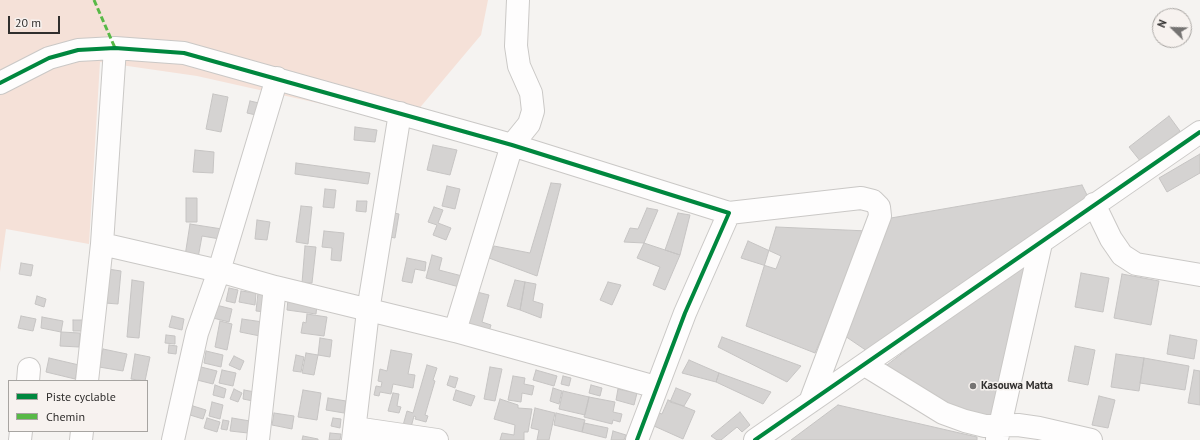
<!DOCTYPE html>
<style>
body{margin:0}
#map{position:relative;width:1200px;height:440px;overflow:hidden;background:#f5f3f1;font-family:"PT Sans",sans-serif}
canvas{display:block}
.legend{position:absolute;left:8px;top:380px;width:140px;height:52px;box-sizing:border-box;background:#f7f2ef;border:1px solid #a7a4a1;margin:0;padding:5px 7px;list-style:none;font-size:12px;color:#302e2d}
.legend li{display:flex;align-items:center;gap:8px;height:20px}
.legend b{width:20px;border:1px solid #a7a4a1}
.north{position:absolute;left:1152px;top:8px;width:40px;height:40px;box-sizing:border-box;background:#f7f2ef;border:1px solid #a7a4a1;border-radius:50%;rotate:293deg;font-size:11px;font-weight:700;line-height:16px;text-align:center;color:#302e2d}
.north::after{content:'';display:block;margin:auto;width:14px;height:18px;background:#757372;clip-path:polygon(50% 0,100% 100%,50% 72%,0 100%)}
.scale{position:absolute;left:8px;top:16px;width:52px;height:18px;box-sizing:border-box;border:2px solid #302e2d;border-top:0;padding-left:5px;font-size:12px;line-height:14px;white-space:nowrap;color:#302e2d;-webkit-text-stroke:3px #f7f2ef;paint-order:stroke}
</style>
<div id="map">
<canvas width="1200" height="440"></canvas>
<ul class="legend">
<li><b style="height:5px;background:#00873e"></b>Piste cyclable</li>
<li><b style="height:5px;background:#58b947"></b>Chemin</li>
</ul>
<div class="north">N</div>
<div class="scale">20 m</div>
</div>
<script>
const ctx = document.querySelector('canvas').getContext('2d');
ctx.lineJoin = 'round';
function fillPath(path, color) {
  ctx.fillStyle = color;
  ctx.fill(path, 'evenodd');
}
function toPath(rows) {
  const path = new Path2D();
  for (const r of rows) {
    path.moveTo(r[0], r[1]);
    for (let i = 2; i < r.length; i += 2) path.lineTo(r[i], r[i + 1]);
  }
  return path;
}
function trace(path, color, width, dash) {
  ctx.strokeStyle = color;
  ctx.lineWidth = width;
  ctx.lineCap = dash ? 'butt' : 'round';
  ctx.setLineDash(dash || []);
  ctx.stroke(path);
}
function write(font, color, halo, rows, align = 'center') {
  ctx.font = font + ' "PT Sans",sans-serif';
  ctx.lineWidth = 3;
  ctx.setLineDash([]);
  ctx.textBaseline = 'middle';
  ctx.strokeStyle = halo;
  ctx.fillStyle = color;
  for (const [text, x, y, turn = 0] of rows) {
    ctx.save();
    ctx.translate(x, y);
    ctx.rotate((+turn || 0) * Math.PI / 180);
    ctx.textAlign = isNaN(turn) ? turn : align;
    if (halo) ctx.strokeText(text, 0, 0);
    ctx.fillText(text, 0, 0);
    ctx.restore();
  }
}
const green = toPath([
 [0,0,488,0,481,35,407,123,197,76,100,62,89,244,6,229,0,272]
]);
const building = toPath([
 [213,94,228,97,221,132,206,129,213,94],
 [250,101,259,103,256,115,247,113,250,101],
 [1169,116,1180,131,1141,162,1129,147,1169,116],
 [355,127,377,130,375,142,354,140,355,127],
 [433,145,457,150,450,175,427,170,433,145],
 [195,150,214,152,213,173,193,172,195,150],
 [1200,154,1200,173,1167,192,1159,178,1200,154],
 [296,163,370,173,368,184,295,174,296,163],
 [551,183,561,184,537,276,489,258,494,246,530,253,551,183],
 [1082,185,1090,201,867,351,845,336,891,218,1082,185],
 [447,186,460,189,455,209,442,206,447,186],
 [325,189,336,190,334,208,323,207,325,189],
 [186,198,197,198,197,222,186,222,186,198],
 [357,201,367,201,366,212,356,211,357,201],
 [301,206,312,207,308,244,296,242,301,206],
 [434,207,443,210,438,223,451,228,446,240,433,235,437,225,428,222,434,207],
 [647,208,658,210,644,243,624,242,630,228,638,229,647,208],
 [389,212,399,214,395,238,385,236,389,212],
 [678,213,690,215,680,255,665,250,678,213],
 [257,220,270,222,267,240,255,239,257,220],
 [190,224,222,229,220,239,202,236,198,258,185,256,190,224],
 [776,227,868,231,815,353,746,326,776,227],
 [324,231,344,233,341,261,331,260,332,248,322,247,324,231],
 [748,241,781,256,776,269,741,258,748,241],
 [644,243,680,255,665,290,653,285,660,267,637,258,644,243],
 [305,246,316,247,312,283,302,283,305,246],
 [1036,250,991,424,959,416,883,368,1036,250],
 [432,255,442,258,439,270,466,277,463,288,426,278,432,255],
 [407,258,426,262,425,271,415,269,412,283,402,281,407,258],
 [21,263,33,265,31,276,19,274,21,263],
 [108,269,121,271,118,304,105,303,108,269],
 [1081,273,1109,278,1103,312,1075,307,1081,273],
 [1122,274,1159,281,1151,325,1114,318,1122,274],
 [132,280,144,282,139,338,127,337,132,280],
 [515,280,525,282,520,310,507,306,515,280],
 [525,282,536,284,533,301,543,304,541,318,520,310,525,282],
 [608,282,621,285,612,305,600,300,608,282],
 [229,288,238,290,235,303,226,301,229,288],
 [241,291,256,293,255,305,239,302,241,291],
 [477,292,489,295,482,322,491,325,488,335,466,331,477,292],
 [258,293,268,295,266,312,256,311,258,293],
 [37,296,46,299,44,307,35,304,37,296],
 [288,299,317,304,316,314,287,310,288,299],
 [216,305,232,309,229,322,213,318,216,305],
 [307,314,327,317,324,336,301,333,303,322,306,323,307,314],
 [21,316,36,319,33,331,18,328,21,316],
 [172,316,184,319,182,330,169,327,172,316],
 [42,317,63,321,61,332,41,328,42,317],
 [242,319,263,322,260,336,240,332,242,319],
 [73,320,84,320,84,331,73,331,73,320],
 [220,321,232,324,227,350,215,347,220,321],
 [61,332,80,333,79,347,60,346,61,332],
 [166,335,175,336,175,344,165,343,166,335],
 [1170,335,1197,340,1194,359,1167,354,1170,335],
 [722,337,801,366,787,382,718,347,722,337],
 [320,338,332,340,330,357,318,355,320,338],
 [169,345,177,346,176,354,168,353,169,345],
 [1075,346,1095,350,1088,385,1068,381,1075,346],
 [103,349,127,354,123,371,99,367,103,349],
 [391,350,412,354,408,374,415,375,413,388,393,384,391,394,380,392,379,396,374,395,376,386,381,387,382,382,378,381,380,369,387,371,391,350],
 [206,351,223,355,221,367,204,363,206,351],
 [306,353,318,355,314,375,302,373,306,353],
 [135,354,150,357,145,381,131,379,135,354],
 [1116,354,1144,358,1139,391,1111,387,1116,354],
 [296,355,304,357,301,372,293,371,296,355],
 [234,356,244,361,240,370,229,365,234,356],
 [49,358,79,365,75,379,46,372,49,358],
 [1144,358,1189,366,1185,390,1140,383,1144,358],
 [689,360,719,373,716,382,682,373,689,360],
 [427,365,437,368,433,380,435,381,425,415,428,416,426,422,415,419,416,417,414,416,410,431,402,429,407,411,413,413,427,365],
 [201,367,217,371,213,384,197,380,201,367],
 [490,367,502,369,495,401,484,399,490,367],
 [222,370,236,373,233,386,219,383,222,370],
 [536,370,557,376,554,386,533,380,536,370],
 [1194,370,1200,371,1200,405,1188,403,1194,370],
 [719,373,771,392,763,404,716,382,719,373],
 [450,376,458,378,455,388,447,385,450,376],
 [513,376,525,378,524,384,534,386,532,395,522,393,521,402,508,400,513,376],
 [563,376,571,378,569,386,561,384,563,376],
 [215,385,226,389,224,398,213,395,215,385],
 [591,385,602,388,600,396,589,393,591,385],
 [553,388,562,391,559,404,550,401,553,388],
 [676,388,691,394,684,406,670,402,676,388],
 [234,389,242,393,238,402,230,399,234,389],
 [618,389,637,393,634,405,616,400,618,389],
 [244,390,255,392,253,401,243,399,244,390],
 [303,390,321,393,317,420,298,417,303,390],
 [456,390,475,396,471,406,453,400,456,390],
 [563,391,589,397,585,415,559,409,563,391],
 [393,393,399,394,397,406,401,407,399,413,388,411,393,393],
 [1099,396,1115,400,1108,428,1092,425,1099,396],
 [589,397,615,402,613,412,622,414,620,422,613,420,612,424,584,417,589,397],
 [328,398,346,401,344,413,326,410,328,398],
 [500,399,518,405,518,408,532,409,528,432,524,432,524,440,500,440,502,433,514,435,515,425,494,419,500,399],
 [668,400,695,411,683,439,654,426,659,413,662,414,668,400],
 [212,402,223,405,220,419,209,416,212,402],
 [838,405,977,437,977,440,791,440,838,405],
 [193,406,206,410,203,419,190,415,193,406],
 [535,408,555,413,549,440,537,440,539,430,531,428,535,408],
 [740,412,750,425,742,432,737,427,721,440,717,440,711,436,740,412],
 [274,413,294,416,292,429,272,425,274,413],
 [556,413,585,420,582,432,554,425,556,413],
 [207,418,220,422,217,432,204,428,207,418],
 [232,418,250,421,248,433,230,431,232,418],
 [333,418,341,419,340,428,331,426,333,418],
 [223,420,229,421,227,430,221,429,223,420],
 [584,423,608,428,606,438,582,432,584,423],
 [613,431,626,435,624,440,611,440,613,431],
 [330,433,341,434,340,440,329,440,330,433],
 [303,436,318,439,318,440,302,440,303,436]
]);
const minor = toPath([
 [0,83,49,58,78,50,115,48,184,53,512,145,729,213,685,313,637,440],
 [1094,204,1111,239,1122,255,1136,264,1200,275],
 [729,213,861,198,873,201,879,207,880,216,810,402],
 [102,244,219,271,275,287,258,440],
 [275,287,455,331,656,387],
 [455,331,512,145,529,124,533,111,531,93,519,66,516,46,518,0],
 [865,365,943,413,965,421,985,426,1018,425,1039,428,1091,440],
 [28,381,29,369],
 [87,381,102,244,115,48],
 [355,428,437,440],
 [997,439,1041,243],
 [20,440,21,431],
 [81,440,82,431],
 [173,440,197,333,219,271,277,78],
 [353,440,368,311,400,113],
 [755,440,1200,132]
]);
const quiet = toPath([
 [94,0,115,48]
]);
const cycleway = toPath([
 [0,83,49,58,78,50,115,48,184,53,512,145,729,213,685,313,637,440],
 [755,440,1200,132]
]);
const markers = [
 [973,386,4,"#757372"]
];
const poiNames = [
 ["Kasouwa Matta",981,386]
];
fillPath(green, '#f5e1d8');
fillPath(building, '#d5d3d2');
trace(building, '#c6c4c3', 1);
trace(minor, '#cac8c6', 24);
trace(minor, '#fefdfd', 22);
trace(quiet, '#58b947', 3, [6, 3]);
trace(cycleway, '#00873e', 4);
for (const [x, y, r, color] of markers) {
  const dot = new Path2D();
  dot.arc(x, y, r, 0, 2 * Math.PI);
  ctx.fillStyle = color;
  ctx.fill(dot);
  trace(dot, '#f7f2ef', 1.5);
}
write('bold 11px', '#302e2d', '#f7f2ef', poiNames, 'left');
</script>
